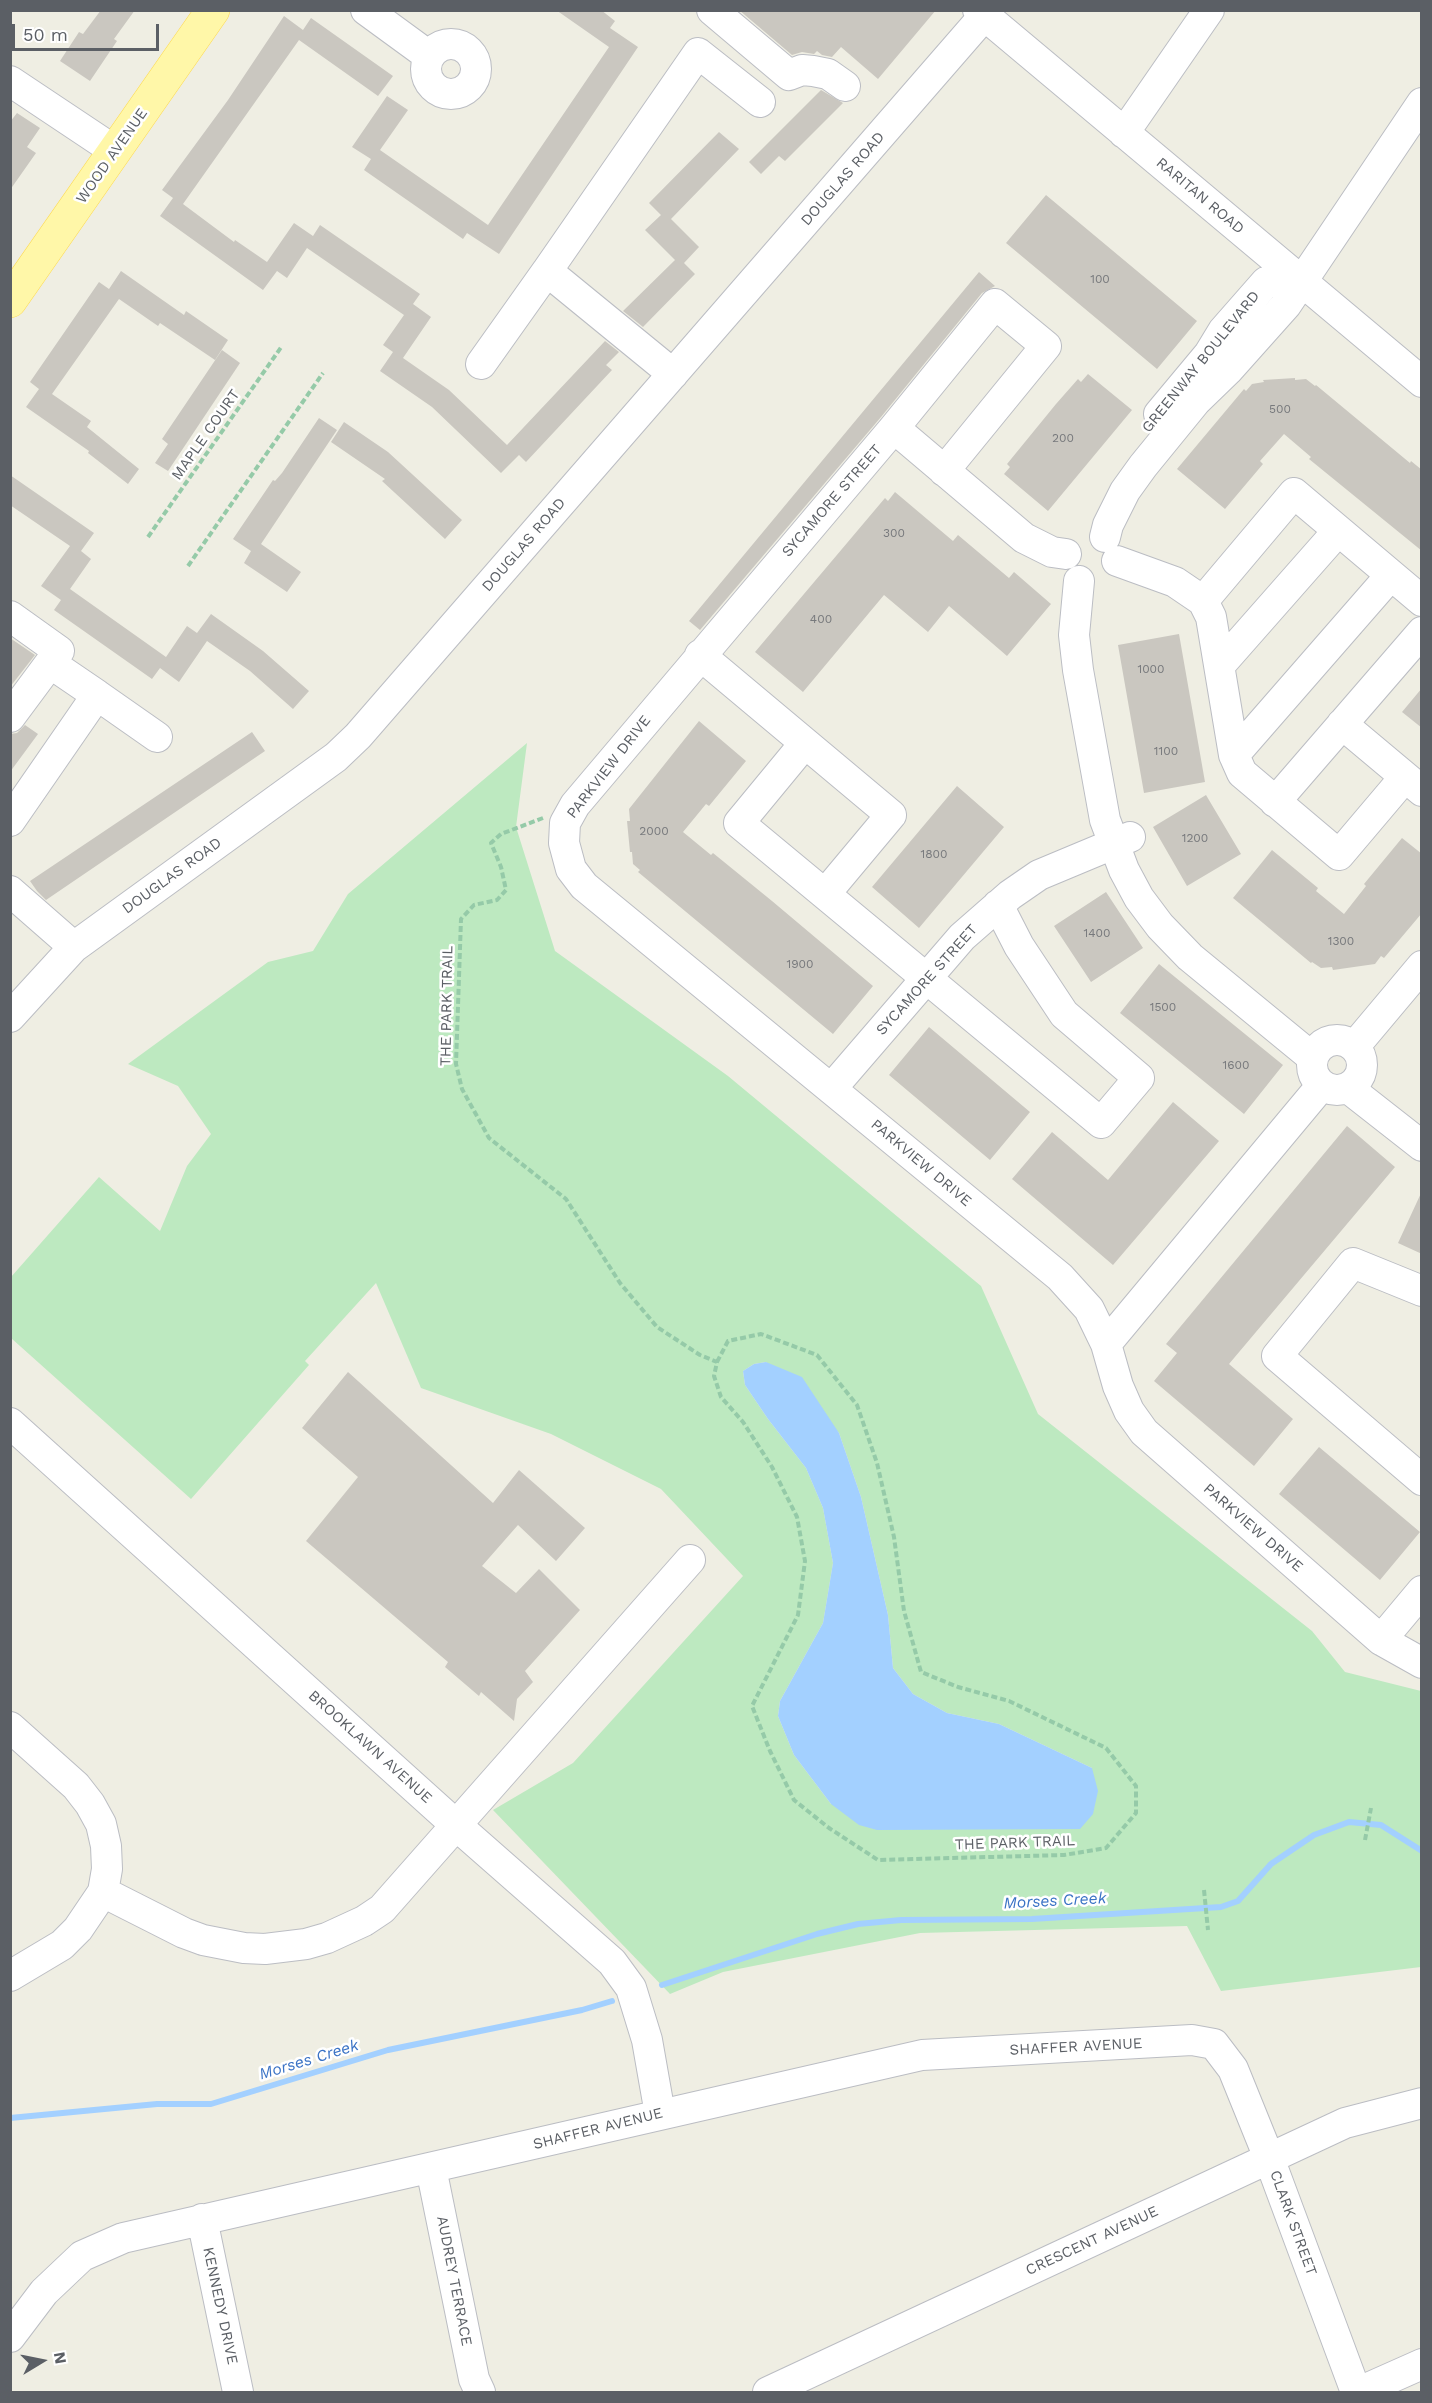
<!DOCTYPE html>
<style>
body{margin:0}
#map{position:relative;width:1432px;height:2403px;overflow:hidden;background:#efeee3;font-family:"Work Sans",sans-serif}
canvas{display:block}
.frame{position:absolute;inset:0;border:12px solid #5b5f65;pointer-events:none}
.north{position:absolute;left:12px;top:2331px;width:60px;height:60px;-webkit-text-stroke:4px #fff;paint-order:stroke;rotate:80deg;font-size:16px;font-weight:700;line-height:24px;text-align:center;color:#5b5f65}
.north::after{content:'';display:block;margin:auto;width:21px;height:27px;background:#5b5f65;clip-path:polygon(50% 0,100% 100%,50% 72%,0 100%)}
.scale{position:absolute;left:12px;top:24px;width:147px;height:27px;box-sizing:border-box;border:3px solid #5b5f65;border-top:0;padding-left:8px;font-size:18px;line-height:21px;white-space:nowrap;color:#5b5f65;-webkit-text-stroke:4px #fff;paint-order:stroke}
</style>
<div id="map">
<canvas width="1432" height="2403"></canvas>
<div class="frame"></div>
<div class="north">N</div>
<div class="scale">50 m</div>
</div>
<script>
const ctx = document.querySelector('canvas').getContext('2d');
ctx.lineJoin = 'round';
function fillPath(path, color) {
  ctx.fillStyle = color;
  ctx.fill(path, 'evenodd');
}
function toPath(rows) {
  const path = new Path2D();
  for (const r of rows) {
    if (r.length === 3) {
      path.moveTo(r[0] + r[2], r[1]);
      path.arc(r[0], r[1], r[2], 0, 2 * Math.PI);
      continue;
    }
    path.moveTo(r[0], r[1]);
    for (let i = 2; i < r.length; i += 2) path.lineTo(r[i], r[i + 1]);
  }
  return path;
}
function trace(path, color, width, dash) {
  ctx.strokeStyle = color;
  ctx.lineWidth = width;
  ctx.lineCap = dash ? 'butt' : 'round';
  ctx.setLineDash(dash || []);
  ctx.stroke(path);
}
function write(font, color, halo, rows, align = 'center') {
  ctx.font = font + ' "Work Sans",sans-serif';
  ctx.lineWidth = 5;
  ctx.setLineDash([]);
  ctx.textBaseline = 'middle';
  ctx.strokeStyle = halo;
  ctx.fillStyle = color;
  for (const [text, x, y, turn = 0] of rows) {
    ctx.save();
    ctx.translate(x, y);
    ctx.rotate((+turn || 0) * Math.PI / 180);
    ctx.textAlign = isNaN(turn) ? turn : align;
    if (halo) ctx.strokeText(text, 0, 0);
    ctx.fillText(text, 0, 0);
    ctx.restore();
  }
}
const green = toPath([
 [527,743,516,827,555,951,728,1076,981,1286,1038,1414,1312,1631,1345,1672,1421,1691,1421,1967,1221,1991,1187,1926,920,1933,723,1972,670,1994,493,1810,573,1763,743,1576,661,1489,551,1434,421,1388,376,1283,305,1361,309,1365,191,1499,11,1338,11,1277,99,1177,160,1231,187,1166,211,1134,178,1086,128,1064,268,962,313,951,348,894],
 [766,1362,839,1433,861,1497,888,1615,893,1668,913,1694,947,1713,999,1724,1092,1768,831,1804,794,1755,778,1716,780,1701,823,1623,833,1563,823,1508,806,1468,768,1419,745,1385,743,1371,754,1364]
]);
const water = toPath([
 [766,1362,802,1377,839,1433,861,1497,888,1615,893,1668,913,1694,947,1713,999,1724,1092,1768,1098,1791,1093,1814,1080,1829,877,1830,859,1825,831,1804,794,1755,778,1716,780,1701,823,1623,833,1563,823,1508,806,1468,768,1419,745,1385,743,1371,754,1364]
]);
const stream = toPath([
 [662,1985,817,1934,858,1924,901,1920,1032,1919,1221,1907,1238,1901,1271,1864,1314,1835,1349,1822,1381,1825,1422,1851],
 [10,2118,157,2104,211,2104,388,2050,582,2010,612,2001]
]);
const building = toPath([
 [101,10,135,10,114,39,117,41,90,81,60,61,79,32,83,34],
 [556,10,601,10,615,21,610,28,638,47,499,254,467,233,463,239,364,170,371,159,352,147,387,96,408,110,380,150,488,225,609,47],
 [739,10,936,10,878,79,841,47,832,57,822,55,817,51,814,54,802,52,792,55],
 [284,16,303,30,311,18,393,76,378,96,299,40,183,204,234,242,235,240,267,262,294,223,313,236,320,225,420,294,413,304,431,317,403,358,449,390,507,445,605,341,619,352,606,365,612,370,526,462,519,455,501,473,432,407,380,371,393,352,383,345,404,315,307,248,287,278,277,271,263,290,160,216,173,198,162,190,228,100],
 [821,90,843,103,785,161,779,156,761,174,749,162],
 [17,113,40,128,27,147,36,153,10,190,10,122],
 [719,132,739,149,671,219,699,247,684,263,695,274,643,327,623,311,675,260,645,230,661,215,649,203],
 [1046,195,1197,321,1157,369,1006,243],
 [121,271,184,315,186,311,228,340,215,360,160,323,158,326,119,299,52,394,91,421,87,427,139,469,128,484,88,453,89,451,26,407,39,389,30,382,99,282,109,289],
 [979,272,995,286,982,293,881,417,700,630,689,621],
 [222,350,240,363,168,471,155,463,168,444,162,439],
 [1088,374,1132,410,1048,511,1004,474,1010,467,1007,464,1056,404,1078,379,1081,382],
 [1295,378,1295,380,1306,379,1315,386,1316,385,1410,463,1411,461,1422,470,1422,551,1309,459,1311,457,1284,434,1260,461,1263,464,1225,509,1177,469,1244,389,1246,391,1252,384,1264,382,1263,380],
 [319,418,337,430,261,544,301,572,287,592,244,563,251,551,233,539,273,480,275,481,282,473],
 [344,422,388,452,462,520,445,539,382,481,385,479,331,442],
 [10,475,94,533,81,551,91,559,70,589,166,657,187,626,197,633,211,614,263,651,309,691,293,709,250,671,207,641,179,682,160,668,152,679,54,610,61,600,41,586,70,546,10,505],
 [895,492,953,541,958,535,1009,578,1014,572,1051,604,1007,656,949,606,928,632,884,595,803,692,755,652,885,498,888,501],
 [1179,634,1205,782,1144,793,1118,645],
 [10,638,35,655,10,687],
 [1422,688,1422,728,1402,712],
 [699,721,746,761,709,806,706,804,683,832,711,855,713,853,772,901,873,986,833,1034,638,872,640,870,633,864,632,852,630,852,627,821,630,821,629,809],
 [25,725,38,734,10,772,10,734,17,733],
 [252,732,265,751,46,900,37,891,30,881],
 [957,786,1004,827,919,928,872,887],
 [1206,795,1241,854,1187,886,1153,827],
 [1402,838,1422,854,1422,913,1384,958,1381,956,1375,964,1333,970,1332,967,1321,968,1312,962,1311,963,1233,898,1272,850,1318,888,1316,891,1344,914,1366,886,1364,884],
 [1106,892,1143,948,1091,982,1054,926],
 [1159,964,1283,1065,1244,1114,1120,1013],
 [929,1027,1030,1112,990,1160,889,1075],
 [1173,1102,1219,1141,1113,1265,1012,1179,1052,1132,1108,1180],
 [1347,1126,1395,1167,1229,1364,1293,1419,1254,1466,1154,1381,1177,1353,1166,1344],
 [1422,1191,1422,1254,1398,1243],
 [348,1372,493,1503,519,1470,585,1528,556,1561,518,1525,482,1566,516,1593,539,1569,580,1610,525,1671,533,1682,517,1699,514,1721,481,1692,479,1696,445,1667,448,1662,306,1541,358,1477,302,1428],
 [1319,1447,1420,1532,1380,1580,1279,1494]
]);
const path = toPath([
 [148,537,282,346],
 [188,566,323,373],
 [543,818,501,834,491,843,501,867,506,890,497,900,474,905,461,919,456,1064,462,1089,489,1138,566,1199,620,1283,657,1327,700,1355,717,1362,714,1376,721,1397,743,1422,772,1467,797,1517,805,1561,798,1615,752,1706,770,1751,794,1800,829,1828,878,1860,1064,1855,1106,1848,1136,1813,1136,1786,1106,1748,1009,1701,958,1687,921,1672,904,1611,894,1537,877,1463,857,1405,817,1355,761,1334,728,1341,717,1362],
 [1365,1840,1371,1808],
 [1204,1890,1208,1930]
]);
const minor = toPath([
 [366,10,429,56],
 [712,10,789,75,802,70,813,71,828,74,845,86],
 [978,10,1422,382],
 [451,69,25],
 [10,81,115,151],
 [1124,133,1209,10],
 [547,271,698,53,760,102],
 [481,364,547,271,673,374],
 [1159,414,1209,354,1223,331,1266,282,1300,281],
 [894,428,1024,538,1052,552,1066,554],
 [944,471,1046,346,995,304,894,428,575,805,565,823,564,843,571,869,584,886,1060,1277,1089,1309,1106,1344,1118,1386,1129,1411,1144,1432,1381,1640,1422,1663],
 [1105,537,1108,525,1125,491,1143,466,1196,401,1228,370,1286,305,1422,103],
 [1117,561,1175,582,1203,601,1211,617,1234,755,1242,773,1339,855,1405,777],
 [1079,581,1074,635,1078,670,1105,820,1124,870,1139,898,1160,926,1190,957,1313,1058],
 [1203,601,1294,493,1422,601],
 [10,616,59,651,10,717],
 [700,655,891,815,825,894],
 [1220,665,1338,531],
 [97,695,157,737],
 [1342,724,1422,791],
 [805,743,739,823,1101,1123,1139,1078,1064,1014,1019,946,998,905],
 [1234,755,1391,575],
 [1275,802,1422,632],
 [10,821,97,695,50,663],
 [10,891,74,947],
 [10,1017,74,947,336,757,358,736,984,16],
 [1337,1065,25],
 [1354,1047,1422,966],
 [1348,1088,1422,1146],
 [831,1089,962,937,1010,895,1039,875,1130,837],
 [1422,1291,1353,1263,1277,1356,1422,1480],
 [1106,1344,1322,1085],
 [10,1423,456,1825,612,1962,631,1988,647,2040,660,2114],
 [1381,1640,1422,1591],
 [10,1727,76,1786,90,1804,101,1824,106,1846,107,1869,103,1892,78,1929,62,1945,10,1976],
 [103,1892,184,1933,203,1940,244,1948,265,1949,306,1944,327,1938,364,1921,382,1909,690,1560],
 [431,2168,474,2379,480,2392],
 [202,2219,238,2392],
 [10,2337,44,2292,82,2256,123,2238,922,2055,1192,2040,1214,2044,1233,2069,1269,2158,1356,2392],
 [768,2392,1345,2123,1422,2103],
 [1359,2392,1422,2364]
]);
const major = toPath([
 [10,301,213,10]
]);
const numberNames = [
 ["100",1100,279],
 ["500",1280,409],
 ["200",1063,438],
 ["300",894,533],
 ["400",821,619],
 ["1000",1151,669],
 ["1100",1166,751],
 ["2000",654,831],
 ["1200",1195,838],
 ["1800",934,854],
 ["1400",1097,933],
 ["1300",1341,941],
 ["1900",800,964],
 ["1500",1163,1007],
 ["1600",1236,1065]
];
const streetNames = [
 ["WOOD AVENUE",112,156,-55],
 ["DOUGLAS ROAD",843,179,-49],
 ["RARITAN ROAD",1200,196,40],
 ["GREENWAY BOULEVARD",1201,362,-51],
 ["MAPLE COURT",206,435,-55],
 ["SYCAMORE STREET",832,501,-49],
 ["DOUGLAS ROAD",524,545,-49],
 ["PARKVIEW DRIVE",609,767,-52],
 ["DOUGLAS ROAD",172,876,-36],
 ["SYCAMORE STREET",927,980,-48],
 ["THE PARK TRAIL",447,1006,-89],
 ["PARKVIEW DRIVE",921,1163,40],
 ["PARKVIEW DRIVE",1253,1528,41],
 ["BROOKLAWN AVENUE",370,1747,42],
 ["THE PARK TRAIL",1015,1843,-2],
 ["SHAFFER AVENUE",1076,2047,-3],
 ["SHAFFER AVENUE",598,2129,-14],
 ["CLARK STREET",1293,2223,70],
 ["CRESCENT AVENUE",1092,2241,-25],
 ["AUDREY TERRACE",454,2281,79],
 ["KENNEDY DRIVE",220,2306,78]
];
const waterNames = [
 ["Morses Creek",1055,1901,-3],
 ["Morses Creek",309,2060,-17]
];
fillPath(green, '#bde9c0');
fillPath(water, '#a3d0ff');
trace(stream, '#a3d0ff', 6);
fillPath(building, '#cac7c0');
trace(minor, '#bbbdc3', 32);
trace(major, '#fed94d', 34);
trace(path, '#95caa8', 4, [6, 3]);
trace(minor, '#fff', 30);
trace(major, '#fff7a8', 33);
write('12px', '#77797c', null, numberNames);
write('15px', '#5b5f65', '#fff', streetNames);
write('italic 16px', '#3972c5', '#fff', waterNames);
</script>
